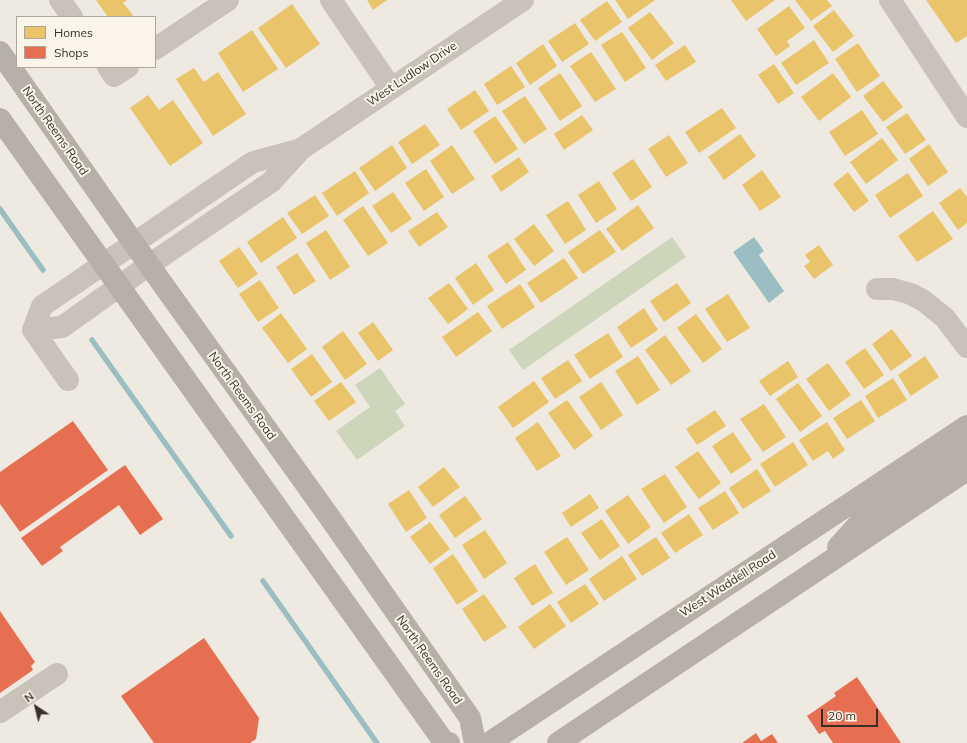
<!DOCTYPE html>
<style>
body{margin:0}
#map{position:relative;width:967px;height:743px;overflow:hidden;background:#eeeae1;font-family:Mulish,sans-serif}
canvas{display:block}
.legend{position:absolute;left:16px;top:16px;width:140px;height:52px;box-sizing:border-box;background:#fbf4e8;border:1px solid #ada59b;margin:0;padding:5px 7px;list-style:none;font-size:12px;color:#392f28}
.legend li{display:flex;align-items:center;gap:8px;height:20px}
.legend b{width:20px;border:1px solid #ada59b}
.north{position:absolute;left:16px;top:687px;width:40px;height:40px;-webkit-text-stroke:3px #fbf4e8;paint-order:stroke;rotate:325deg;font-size:11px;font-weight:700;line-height:16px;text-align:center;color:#392f28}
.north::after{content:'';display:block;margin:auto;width:14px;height:18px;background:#392f28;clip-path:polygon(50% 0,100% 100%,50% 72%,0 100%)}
.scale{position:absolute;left:821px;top:709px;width:57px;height:18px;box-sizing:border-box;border:2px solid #392f28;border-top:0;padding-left:5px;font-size:12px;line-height:14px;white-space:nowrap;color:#392f28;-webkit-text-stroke:3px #fbf4e8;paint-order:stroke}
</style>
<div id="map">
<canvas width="967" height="743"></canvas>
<ul class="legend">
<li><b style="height:11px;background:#e9c46a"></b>Homes</li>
<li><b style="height:11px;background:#e76f51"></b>Shops</li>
</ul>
<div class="north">N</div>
<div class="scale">20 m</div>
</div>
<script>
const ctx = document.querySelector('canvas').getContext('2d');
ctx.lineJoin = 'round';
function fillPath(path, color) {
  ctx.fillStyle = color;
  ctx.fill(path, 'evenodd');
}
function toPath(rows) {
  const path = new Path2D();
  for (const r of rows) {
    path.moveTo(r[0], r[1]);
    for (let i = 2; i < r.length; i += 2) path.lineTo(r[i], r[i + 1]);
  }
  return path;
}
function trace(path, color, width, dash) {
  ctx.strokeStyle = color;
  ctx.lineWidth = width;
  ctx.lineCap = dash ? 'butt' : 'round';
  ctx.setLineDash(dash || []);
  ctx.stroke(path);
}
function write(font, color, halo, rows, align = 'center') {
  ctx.font = font + ' Mulish,sans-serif';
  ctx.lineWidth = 4;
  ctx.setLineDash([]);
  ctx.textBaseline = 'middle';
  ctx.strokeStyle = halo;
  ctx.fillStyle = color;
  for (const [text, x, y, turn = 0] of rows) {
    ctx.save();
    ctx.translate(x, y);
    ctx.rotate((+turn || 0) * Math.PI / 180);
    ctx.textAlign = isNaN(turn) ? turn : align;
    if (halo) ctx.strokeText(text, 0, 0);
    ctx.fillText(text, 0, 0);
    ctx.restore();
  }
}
const green = toPath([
 [672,237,686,257,523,370,509,350],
 [380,368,405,404,395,411,405,426,357,460,336,431,370,407,355,385]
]);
const water = toPath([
 [754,237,764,251,759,255,784,291,769,303,733,252]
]);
const homes = toPath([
 [96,0,127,0,123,3,133,15,130,17,108,17],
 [367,0,387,0,373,10],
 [615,0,655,0,628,19],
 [731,0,775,0,746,21],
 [795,0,827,0,832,6,811,21],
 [926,0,967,0,967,36,956,43],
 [607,1,622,22,595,41,580,20],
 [292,4,320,44,286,68,258,28],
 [789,6,805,28,787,41,790,46,776,56,757,29],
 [834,10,854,36,833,52,813,26],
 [650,12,674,43,652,60,628,28],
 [575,23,589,44,562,62,548,41],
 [252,30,278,69,243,92,218,53],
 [622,32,646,68,625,82,601,45],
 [814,40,829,63,796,85,781,63],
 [858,43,880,76,857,92,835,59],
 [543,44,557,66,530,85,516,63],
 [685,45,696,62,666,81,655,65],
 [591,52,616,89,595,102,570,66],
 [774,64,794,93,778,104,758,75],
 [511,66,525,87,497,105,484,84],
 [194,68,204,82,218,72,246,114,213,136,176,79],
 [560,73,582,106,560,121,538,88],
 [833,73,851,97,819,121,801,97],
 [883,81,903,107,883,122,863,96],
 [475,90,489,111,461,130,447,109],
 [148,95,159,110,173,100,203,143,170,166,130,108],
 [525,96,547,129,524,144,502,111],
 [722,108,736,128,699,153,685,132],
 [862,110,878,134,845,156,829,132],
 [907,113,926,140,905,154,886,127],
 [582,115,593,130,564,150,554,134],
 [495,116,518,149,495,164,473,131],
 [425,124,440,145,412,164,398,142],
 [740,134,756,156,724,180,708,157],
 [669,135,688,163,666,177,648,149],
 [882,138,898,160,866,184,850,162],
 [929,144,948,172,928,186,909,159],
 [392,145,407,168,375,191,359,168],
 [452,145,475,179,452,194,430,161],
 [519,157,529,172,501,192,491,176],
 [633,159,652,187,631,201,612,173],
 [426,169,444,197,424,211,405,183],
 [762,170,781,197,760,211,742,185],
 [355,171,369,193,337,216,322,193],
 [848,172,869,201,854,212,833,184],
 [908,173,923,196,890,218,875,195],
 [599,181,617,209,596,223,578,195],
 [960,188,967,197,967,223,958,230,939,203],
 [393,192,412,219,391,233,372,206],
 [315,195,329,216,302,234,287,213],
 [568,201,586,230,565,244,546,215],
 [638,205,654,228,622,251,606,229],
 [363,206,388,243,368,256,343,220],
 [933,211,953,239,917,262,898,236],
 [437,212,448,227,419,247,408,231],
 [283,217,297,238,261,263,247,242],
 [534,224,554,251,534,266,514,239],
 [326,230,350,267,330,280,306,243],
 [600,230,616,252,583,274,568,252],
 [508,242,526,270,506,284,487,256],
 [819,245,833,265,814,279,804,266,810,262,805,255],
 [239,247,258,274,238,288,219,261],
 [297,253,316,281,294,295,276,267],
 [564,258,578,278,541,303,527,283],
 [476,263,494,290,473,305,455,278],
 [260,280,279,308,258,322,239,294],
 [449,283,468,309,448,324,428,298],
 [677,283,691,303,664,322,650,301],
 [520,284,535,307,502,329,487,306],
 [728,294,750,328,727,342,705,309],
 [644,308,658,330,631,348,617,327],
 [478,312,492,331,456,357,442,337],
 [281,313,307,349,288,363,262,328],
 [696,314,722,349,703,363,677,328],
 [373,322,393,350,378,361,358,333],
 [892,329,912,356,891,371,872,344],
 [343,331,367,364,345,380,322,347],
 [608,333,623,357,590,379,574,355],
 [665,335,691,371,671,385,645,350],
 [865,348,884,375,864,389,845,362],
 [312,354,332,382,311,397,291,369],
 [638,356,660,390,637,405,615,371],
 [925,356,939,377,911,396,898,375],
 [568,360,582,381,555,399,541,378],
 [788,361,798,377,770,396,759,381],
 [828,363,851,395,829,411,806,379],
 [893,378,907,400,878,418,865,396],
 [534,381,549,402,513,428,498,407],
 [341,382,356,402,329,421,314,401],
 [601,382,623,415,601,430,579,397],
 [798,383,822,416,800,432,776,399],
 [567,400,593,436,574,450,548,413],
 [861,400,875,421,847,439,833,418],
 [764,404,786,437,763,452,740,419],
 [715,410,726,426,697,445,686,429],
 [538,422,561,456,537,471,515,438],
 [827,422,845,450,833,459,828,451,813,461,799,440],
 [733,432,752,460,731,474,712,446],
 [793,442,808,465,775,487,760,464],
 [698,451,721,483,699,499,675,467],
 [444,467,460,487,433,507,418,487],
 [757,469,771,491,743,509,729,488],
 [665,474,687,507,664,523,641,489],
 [409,490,427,518,406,532,388,504],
 [725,491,739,513,713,530,698,508],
 [590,494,599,508,571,527,562,513],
 [628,495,651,527,628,544,605,511],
 [465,496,482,519,455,538,439,515],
 [689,514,703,535,675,553,661,533],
 [602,519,620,546,600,560,581,533],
 [430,522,450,549,430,564,410,537],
 [485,530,507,563,484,579,462,545],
 [567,537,589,570,566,585,544,552],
 [656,537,670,558,642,576,628,555],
 [453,554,478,591,457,605,433,568],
 [622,556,637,579,604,601,589,579],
 [535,564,553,593,532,606,514,578],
 [585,584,599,604,571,623,557,602],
 [484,594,507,627,484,642,462,609],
 [550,604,566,626,534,649,518,627]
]);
const shops = toPath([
 [73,421,108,470,20,532,0,504,0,472],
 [125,465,163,519,140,535,119,505,60,547,63,551,42,566,21,538],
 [0,611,35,662,31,666,33,670,0,693],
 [204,638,259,718,256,739,250,743,154,743,121,696],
 [857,677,901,743,833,743,825,731,819,734,807,716,836,696,834,693],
 [756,733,761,741,772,734,778,743,742,743]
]);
const stream = toPath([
 [0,209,43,270],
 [92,340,231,536],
 [263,581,377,743]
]);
const minor = toPath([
 [60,0,72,17],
 [331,0,391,88],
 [890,0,967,117],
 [155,49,228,0],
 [108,67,114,76,128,67],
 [877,289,893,289,911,294,924,301,945,318,967,347],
 [33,330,62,327,149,265,271,182,301,149,523,0],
 [33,330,42,306,253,162,301,149],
 [33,330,68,380],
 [0,712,57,674]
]);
const major = toPath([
 [0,52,149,265,328,515,470,718,475,743],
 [0,119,444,742,449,743],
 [838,547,873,508,967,447],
 [489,743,967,426],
 [558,743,967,470]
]);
const streetNames = [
 ["West Ludlow Drive",412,74,-34],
 ["North Reems Road",55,131,55],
 ["North Reems Road",242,396,54],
 ["West Waddell Road",728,584,-33],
 ["North Reems Road",429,660,55]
];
fillPath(green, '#cdd6ba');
fillPath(water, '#9bbec2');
fillPath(homes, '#e9c46a');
fillPath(shops, '#e76f51');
trace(stream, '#9bbec2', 5.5);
trace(minor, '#c8c2ba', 22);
trace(major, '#b6b0a9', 22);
write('12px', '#392f28', '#fbf4e8', streetNames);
</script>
